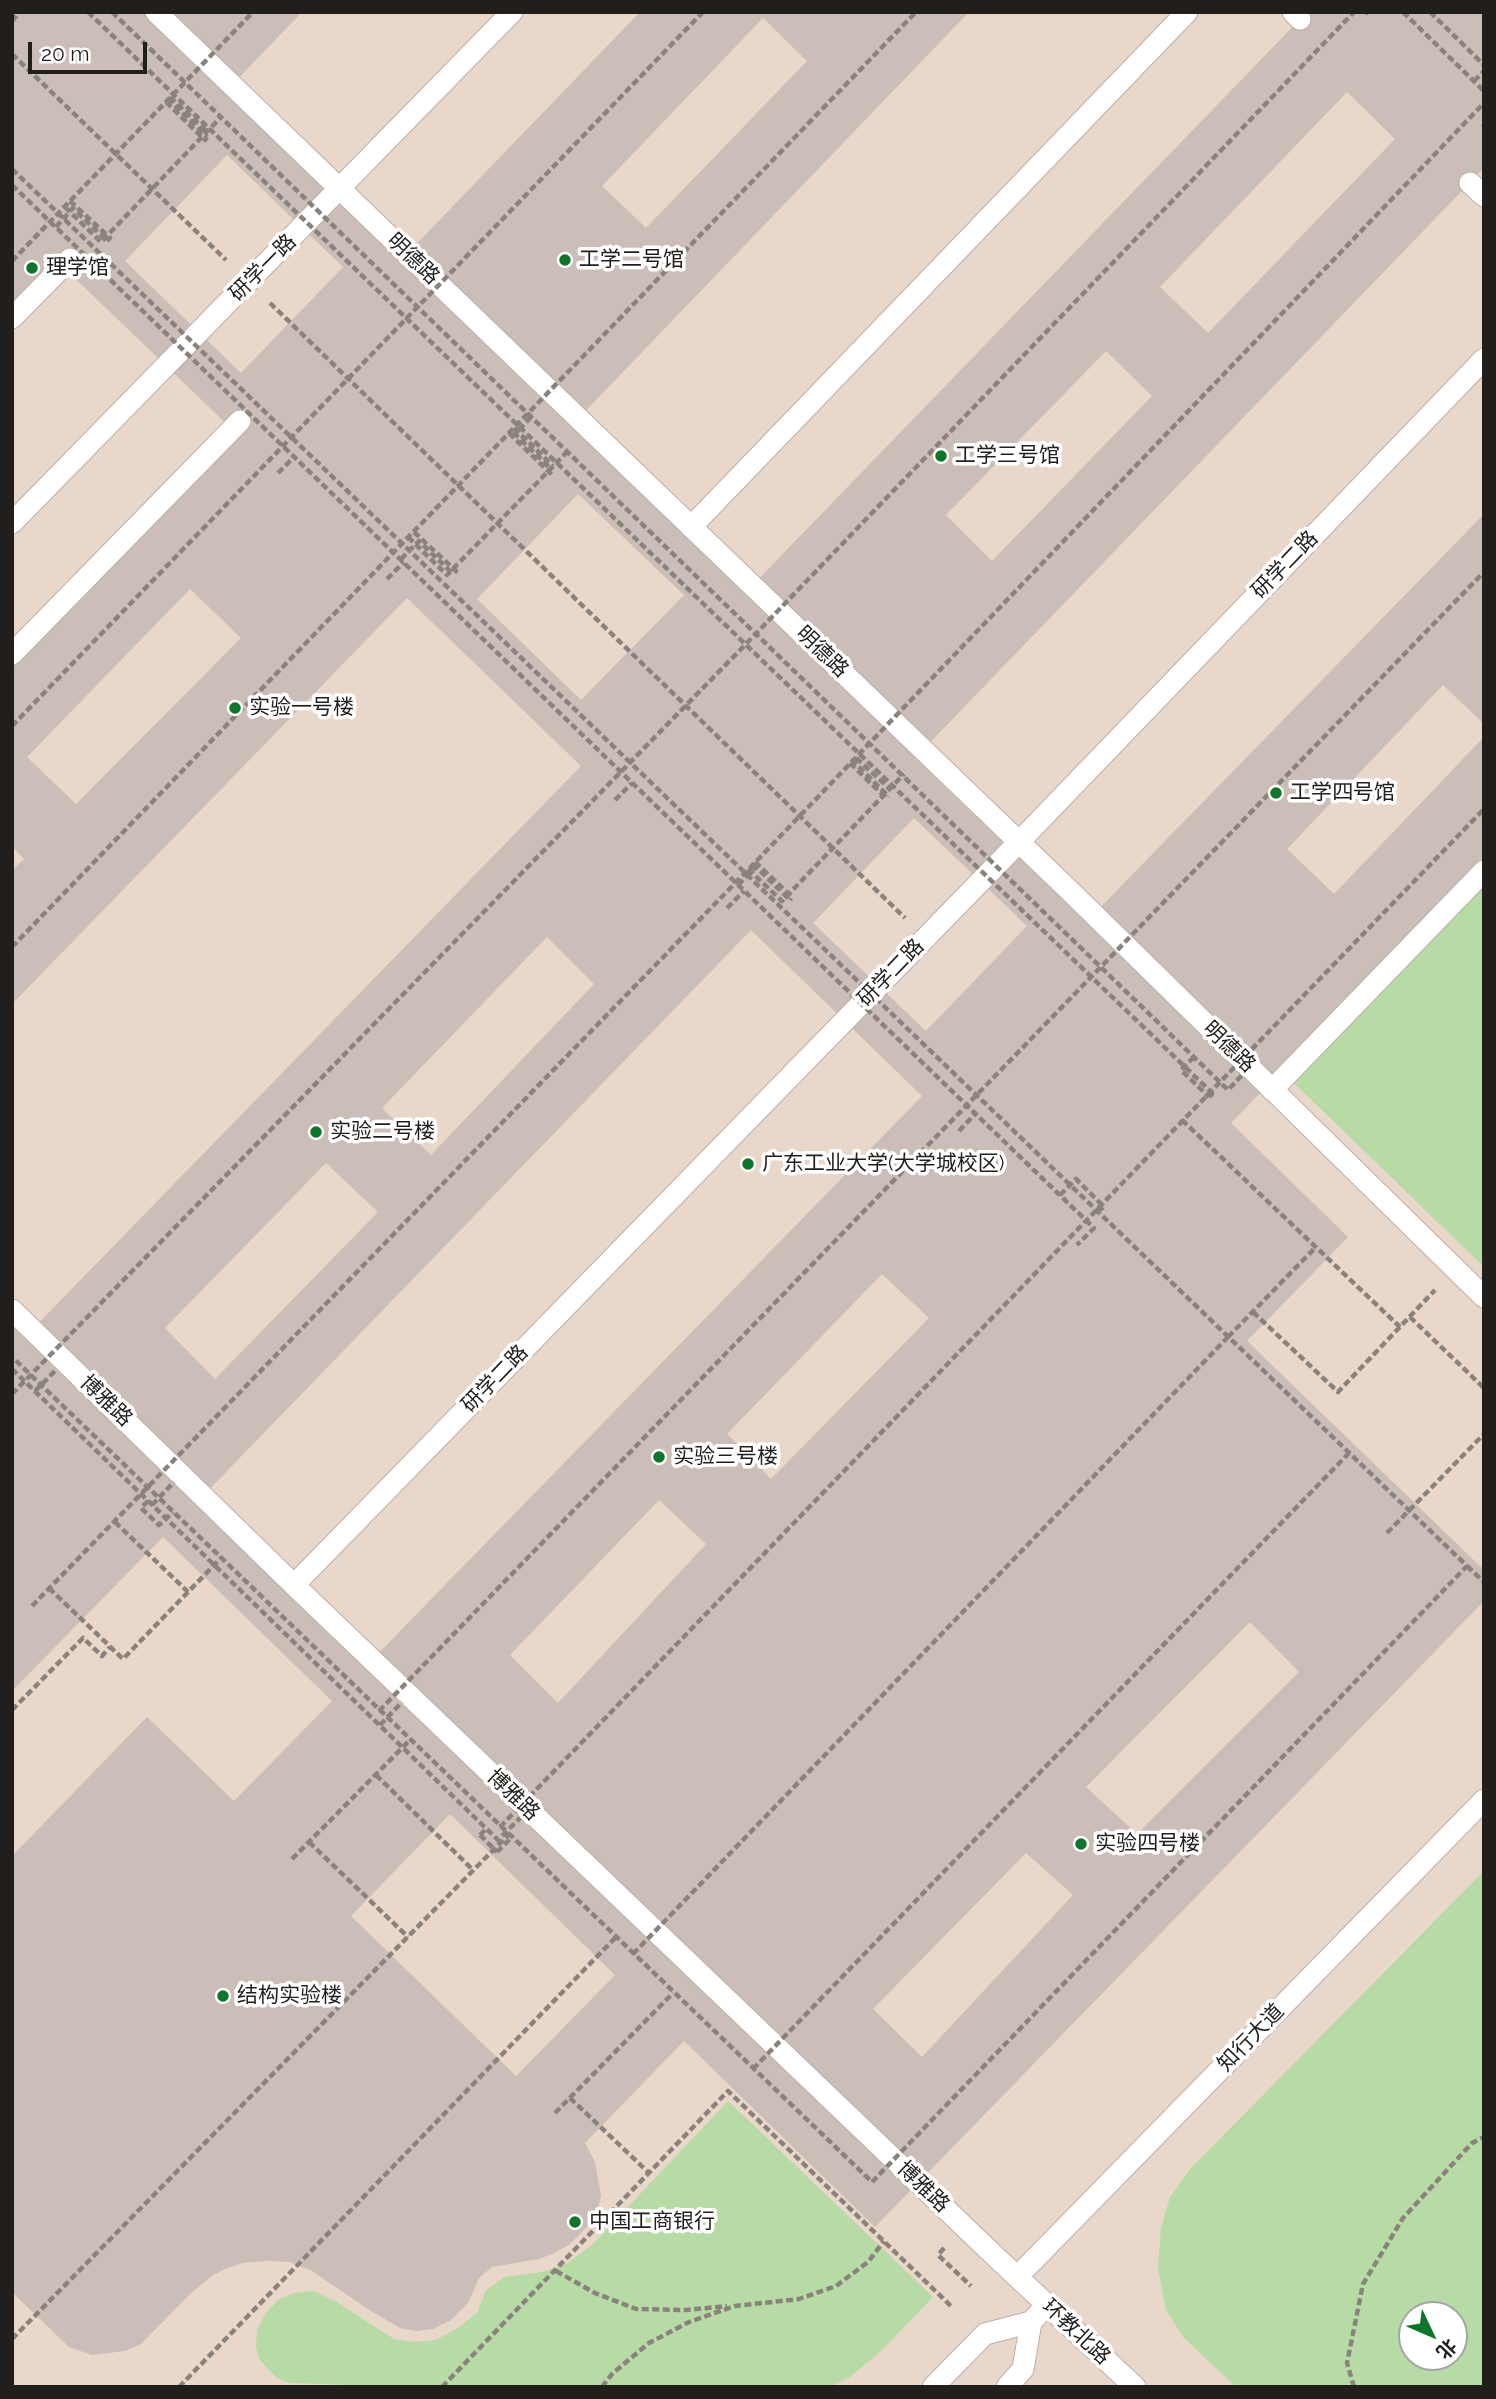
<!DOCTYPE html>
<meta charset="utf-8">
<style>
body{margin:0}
#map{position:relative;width:1496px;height:2399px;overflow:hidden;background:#f1e5dc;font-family:Raleway,"Noto Sans SC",sans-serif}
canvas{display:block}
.frame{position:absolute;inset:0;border:14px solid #221e1b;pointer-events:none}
.north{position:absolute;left:1398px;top:2301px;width:70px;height:70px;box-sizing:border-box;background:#fff;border:2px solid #a7a5a4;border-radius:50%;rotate:134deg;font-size:19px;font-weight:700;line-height:28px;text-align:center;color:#221e1b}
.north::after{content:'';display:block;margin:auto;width:24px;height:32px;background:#0c7629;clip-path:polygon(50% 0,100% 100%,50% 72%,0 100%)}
.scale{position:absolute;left:28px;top:42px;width:119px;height:32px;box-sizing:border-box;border:4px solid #221e1b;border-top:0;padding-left:9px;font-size:21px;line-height:24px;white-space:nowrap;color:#221e1b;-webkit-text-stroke:5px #fff;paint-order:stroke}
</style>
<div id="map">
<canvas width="1496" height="2399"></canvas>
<div class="frame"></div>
<div class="north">北</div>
<div class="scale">20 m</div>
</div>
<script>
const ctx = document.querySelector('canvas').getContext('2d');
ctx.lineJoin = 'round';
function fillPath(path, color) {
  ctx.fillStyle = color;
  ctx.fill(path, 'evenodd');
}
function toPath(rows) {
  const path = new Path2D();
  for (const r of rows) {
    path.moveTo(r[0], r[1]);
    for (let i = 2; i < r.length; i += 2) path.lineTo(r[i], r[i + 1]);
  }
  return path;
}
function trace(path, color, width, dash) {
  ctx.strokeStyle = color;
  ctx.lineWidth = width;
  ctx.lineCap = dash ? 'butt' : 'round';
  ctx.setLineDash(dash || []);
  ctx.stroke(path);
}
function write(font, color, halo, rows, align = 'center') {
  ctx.font = font + ' Raleway,"Noto Sans SC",sans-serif';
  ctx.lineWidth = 7;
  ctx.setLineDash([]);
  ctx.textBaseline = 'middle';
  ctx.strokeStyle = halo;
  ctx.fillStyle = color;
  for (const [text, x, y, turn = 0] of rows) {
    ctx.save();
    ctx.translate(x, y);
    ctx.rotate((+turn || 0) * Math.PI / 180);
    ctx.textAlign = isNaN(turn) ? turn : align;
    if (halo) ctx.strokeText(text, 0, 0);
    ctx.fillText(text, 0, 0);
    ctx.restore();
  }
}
const built = toPath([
 [12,12,1484,12,1484,2387,12,2387],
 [1412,2315,1454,2315,1454,2357,1412,2357]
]);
const green = toPath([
 [1484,880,1484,1267,1290,1079],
 [1484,1871,1484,2387,1236,2387,1183,2337,1166,2310,1158,2268,1161,2228,1170,2197,1190,2169],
 [1412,2315,1454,2315,1454,2357,1412,2357],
 [728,2101,933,2297,879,2353,850,2377,830,2387,410,2387,290,2383,277,2378,259,2359,256,2347,257,2330,266,2313,278,2300,294,2293,313,2291,335,2301,394,2339,414,2342,436,2340,458,2328,477,2313,486,2290,505,2277,542,2272,566,2264,591,2246]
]);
const building = toPath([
 [12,12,302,12,225,92,400,261,640,12,969,12,571,426,745,593,1307,12,1484,12,1484,168,915,758,1086,922,1484,514,1484,724,1443,685,1287,849,1334,894,1484,737,1484,863,1231,1123,1348,1237,1247,1341,1484,1570,1484,1601,875,2227,684,2041,585,2143,595,2162,601,2195,597,2214,586,2228,569,2245,552,2254,539,2259,492,2267,479,2278,468,2303,451,2320,433,2329,416,2331,400,2328,371,2311,312,2271,290,2262,267,2261,243,2263,227,2268,213,2275,190,2294,141,2344,125,2351,92,2355,69,2347,12,2292,12,1856,147,1717,234,1801,332,1701,163,1537,12,1691,12,1326,24,1338,581,766,407,598,12,1004,12,871,24,859,12,846,12,659,235,432,58,262,12,308],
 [763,18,807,61,646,228,602,186],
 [1347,92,1395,139,1208,333,1160,287],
 [227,155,343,267,241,373,125,261],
 [1106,351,1152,396,992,561,946,515],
 [578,494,684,595,581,700,477,599],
 [190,589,241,638,76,804,27,757],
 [914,818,1027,926,926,1031,813,923],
 [751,930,922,1096,365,1667,196,1503],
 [547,937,594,984,431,1155,382,1108],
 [326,1163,378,1212,215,1379,165,1328],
 [882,1274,929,1318,771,1479,727,1434],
 [659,1500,706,1544,558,1703,510,1655],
 [1250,1622,1299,1672,1137,1834,1086,1787],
 [450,1814,615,1975,516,2076,351,1916],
 [1026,1853,1073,1895,922,2057,873,2009]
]);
const path = toPath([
 [1403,12,1484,91],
 [1430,12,1484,65],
 [1365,14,1367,12],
 [12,21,20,12],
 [12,54,226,260],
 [1474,81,1484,71],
 [170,97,207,132],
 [1482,127,1484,126],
 [65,207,101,242,221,117],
 [270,303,905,918],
 [514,428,553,466],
 [278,473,294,457],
 [408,537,447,575,568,451],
 [387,579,404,562],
 [856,758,890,789],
 [615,800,632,783],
 [748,869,782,901,904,774],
 [727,908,744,891],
 [1194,1057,1181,1070,1209,1097],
 [1209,1097,1212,1094,1210,1091],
 [1182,1120,1400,1327],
 [959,1131,976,1113],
 [1060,1195,1076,1179,1104,1207],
 [1098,1206,1101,1209,1104,1207],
 [1253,1312,1338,1392,1435,1290],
 [1410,1317,1484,1388],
 [1228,1337,1316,1247],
 [148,1501,141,1508,159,1525,173,1512],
 [115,1522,188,1592],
 [1387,1533,1484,1434],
 [1467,1566,1484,1582],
 [49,1588,123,1659,222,1557],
 [12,1710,83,1638,102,1656,110,1647],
 [376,1775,473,1870],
 [480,1835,487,1828],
 [309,1842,408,1937],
 [497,1852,511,1838],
 [292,1859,410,1740],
 [570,2098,649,2173],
 [555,2113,673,1993],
 [944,2248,938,2255,971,2286],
 [556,2271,595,2293,636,2309,686,2310,727,2306],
 [12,2339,509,1834],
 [179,2387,616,1937],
 [442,2387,728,2091,952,2307],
 [602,2387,612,2374,649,2343,689,2322,735,2306,799,2299,836,2286,868,2262,884,2241],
 [1354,2387,1347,2363,1363,2284,1403,2218,1472,2143,1484,2137]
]);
const lane = toPath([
 [156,12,1069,890,1484,1297],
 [1293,12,1300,19],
 [1470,183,1484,196],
 [12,318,70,259],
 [12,523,512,12],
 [691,527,1187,12],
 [12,654,240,421],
 [1272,1090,1484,871],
 [12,1310,294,1585,998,2259,1135,2387],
 [294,1585,1019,842,1484,359],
 [1017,2277,1484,1800],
 [933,2387,985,2334,1031,2322,1047,2305],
 [1007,2387,1023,2369,1031,2322]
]);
const pathBridge = toPath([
 [88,12,1210,1091],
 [112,12,1228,1090,1243,1074],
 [173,99,170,101,207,137],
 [166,102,205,140,207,137],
 [12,169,1467,1566,872,2182,12,1357],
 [12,185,1094,1228,1077,1245],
 [70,201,110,238,107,241],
 [56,227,73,208,107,241],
 [12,261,253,12],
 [531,417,515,434,552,470],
 [509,433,550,473,552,470],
 [414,532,456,571,453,574],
 [401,559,419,541,453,574],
 [12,726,703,12],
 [857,760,854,762,888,796],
 [850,763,886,798,888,796],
 [755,862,792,897,790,900],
 [738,885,756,867,790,900],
 [12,947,916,12],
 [12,1369,498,1840,521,1817],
 [35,1391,57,1369],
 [12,1394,745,645,1354,12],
 [152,1505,174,1482],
 [32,1606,745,873,1484,103],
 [379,1711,1484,572],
 [380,1725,402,1702],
 [500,1827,1484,809],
 [480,1835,497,1852],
 [633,1954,1228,1337],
 [753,2069,1349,1453]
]);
const markers = [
 [565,260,7,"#0c7629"],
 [32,268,7,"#0c7629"],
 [941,456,7,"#0c7629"],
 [235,708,7,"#0c7629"],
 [1276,793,7,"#0c7629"],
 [316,1132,7,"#0c7629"],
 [748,1164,7,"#0c7629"],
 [659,1457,7,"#0c7629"],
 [1081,1844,7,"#0c7629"],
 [223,1996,7,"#0c7629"],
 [575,2222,7,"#0c7629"]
];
const streetNames = [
 ["明德路",413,259,44],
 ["研学一路",263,268,-45],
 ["研学二路",1285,565,-46],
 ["明德路",822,652,44],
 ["研学二路",891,973,-46],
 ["明德路",1229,1047,44],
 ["研学二路",495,1379,-46],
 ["博雅路",106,1401,44],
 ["博雅路",513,1795,44],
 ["知行大道",1251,2038,-46],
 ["博雅路",923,2187,44],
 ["环教北路",1076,2332,43]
];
const poiNames = [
 ["工学二号馆",579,260],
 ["理学馆",46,268],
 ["工学三号馆",955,456],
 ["实验一号楼",249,708],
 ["工学四号馆",1290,793],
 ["实验二号楼",330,1132],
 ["广东工业大学(大学城校区)",762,1164],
 ["实验三号楼",673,1457],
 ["实验四号楼",1095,1844],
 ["结构实验楼",237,1996],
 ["中国工商银行",589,2222]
];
fillPath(built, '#e9d7c9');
fillPath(green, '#b6dba5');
fillPath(building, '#cbbdb7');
trace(lane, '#bbb0a8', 23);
trace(path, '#8a827c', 4.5, [7, 3.5]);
trace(lane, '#fff', 21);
trace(pathBridge, '#8a827c', 4.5, [7, 3.5]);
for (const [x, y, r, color] of markers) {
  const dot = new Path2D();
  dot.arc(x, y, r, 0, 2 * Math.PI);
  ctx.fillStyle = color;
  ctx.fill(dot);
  trace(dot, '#fff', 2.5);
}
write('21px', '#221e1b', '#fff', streetNames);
write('21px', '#221e1b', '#fff', poiNames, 'left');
</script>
